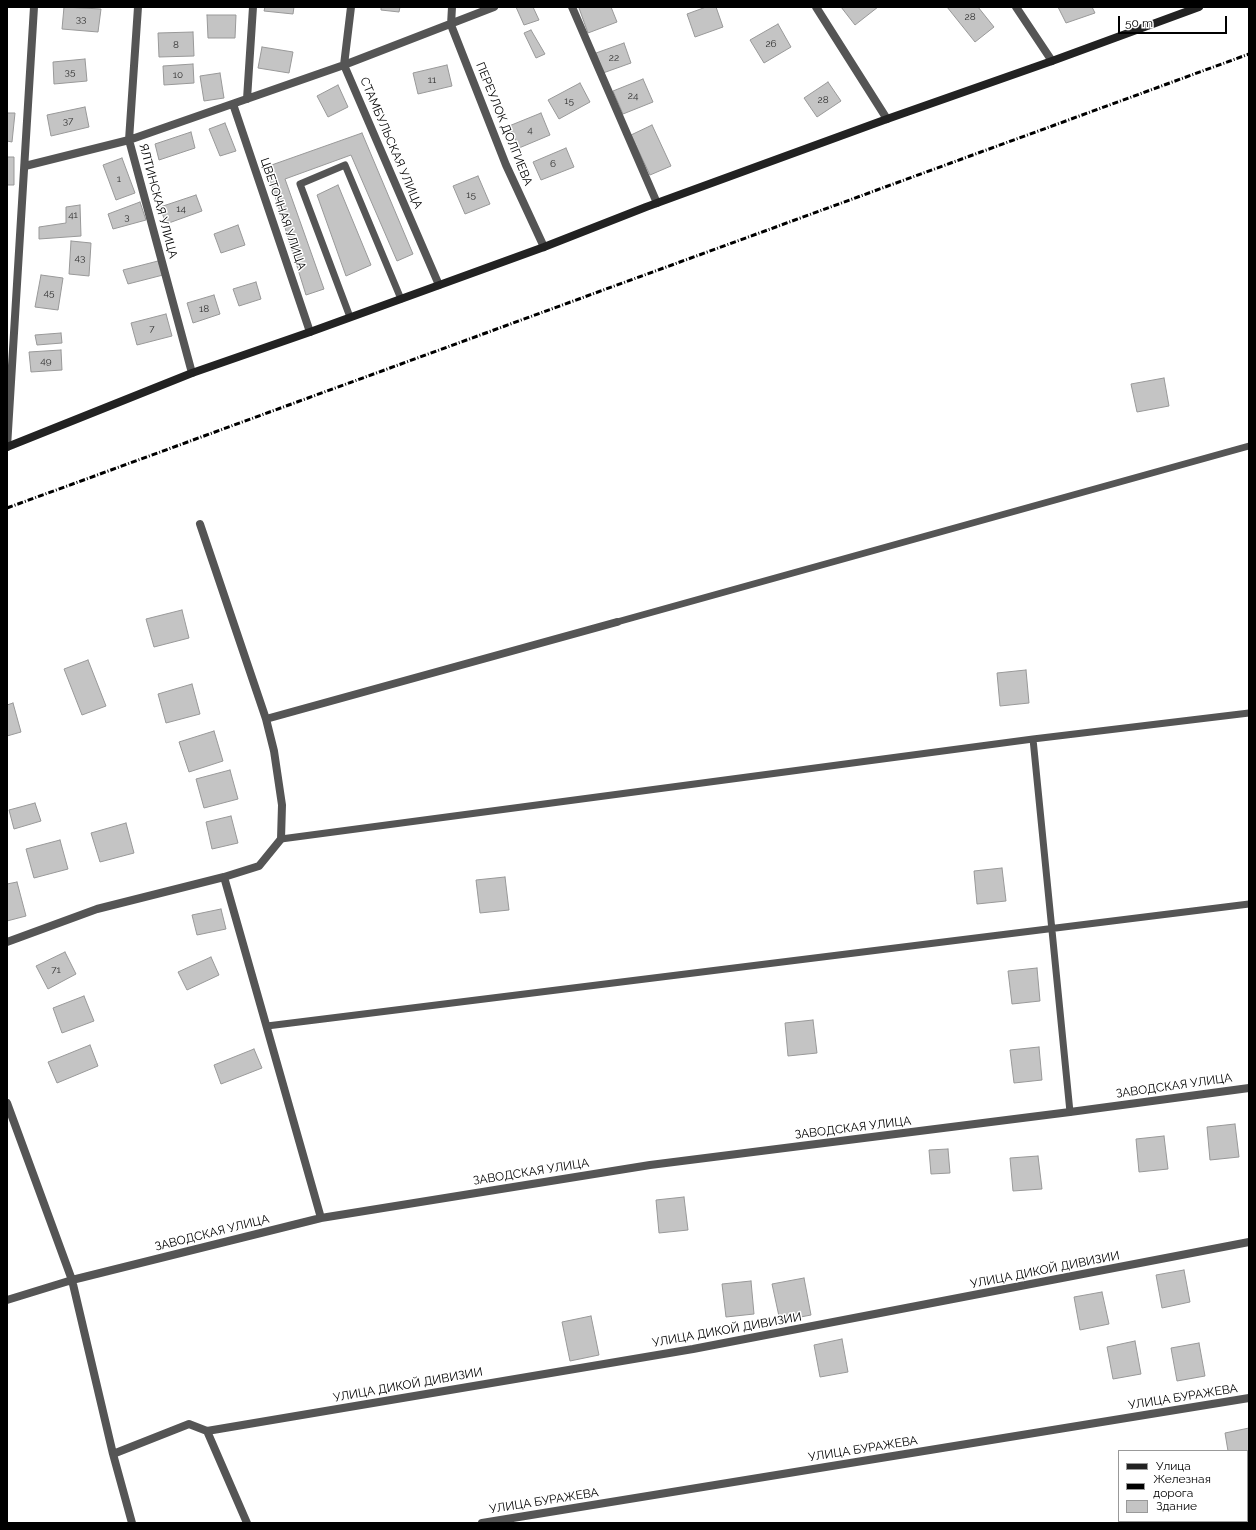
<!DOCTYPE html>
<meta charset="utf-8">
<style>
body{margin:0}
#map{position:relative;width:1256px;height:1530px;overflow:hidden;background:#fff;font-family:Raleway,sans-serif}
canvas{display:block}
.frame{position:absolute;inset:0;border:8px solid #000;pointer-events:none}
.legend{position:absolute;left:1118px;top:1450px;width:130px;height:72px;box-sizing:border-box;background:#fff;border:1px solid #999;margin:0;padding:5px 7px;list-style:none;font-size:12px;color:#000}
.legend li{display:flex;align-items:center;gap:8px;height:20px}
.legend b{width:20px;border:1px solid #999}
.scale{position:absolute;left:1118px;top:16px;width:109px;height:18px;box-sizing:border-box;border:2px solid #000;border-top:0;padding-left:5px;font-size:12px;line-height:14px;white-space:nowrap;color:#000;-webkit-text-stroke:3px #fff;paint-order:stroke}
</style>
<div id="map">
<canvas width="1256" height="1530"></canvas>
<div class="frame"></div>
<ul class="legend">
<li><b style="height:5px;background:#222"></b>Улица</li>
<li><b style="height:5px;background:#000"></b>Железная дорога</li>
<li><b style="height:11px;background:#c4c4c4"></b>Здание</li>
</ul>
<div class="scale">50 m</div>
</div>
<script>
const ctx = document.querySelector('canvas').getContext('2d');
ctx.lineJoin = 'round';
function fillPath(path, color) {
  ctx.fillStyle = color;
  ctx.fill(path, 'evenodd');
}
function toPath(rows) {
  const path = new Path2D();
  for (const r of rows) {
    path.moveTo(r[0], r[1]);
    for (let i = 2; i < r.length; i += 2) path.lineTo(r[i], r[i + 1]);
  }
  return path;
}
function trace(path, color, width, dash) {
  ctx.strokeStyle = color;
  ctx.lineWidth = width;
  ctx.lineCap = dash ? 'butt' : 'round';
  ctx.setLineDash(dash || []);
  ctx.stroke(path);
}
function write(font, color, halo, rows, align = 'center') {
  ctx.font = font + ' Raleway,sans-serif';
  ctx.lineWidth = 3;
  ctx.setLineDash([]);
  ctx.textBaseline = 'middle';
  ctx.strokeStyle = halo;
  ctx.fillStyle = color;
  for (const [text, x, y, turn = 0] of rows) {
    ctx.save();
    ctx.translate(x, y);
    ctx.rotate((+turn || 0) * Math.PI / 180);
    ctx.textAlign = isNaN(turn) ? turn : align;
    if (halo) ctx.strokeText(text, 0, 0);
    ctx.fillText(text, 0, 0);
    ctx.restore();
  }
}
const building = toPath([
 [64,7,101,9,98,32,62,29,64,7],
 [265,7,294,7,293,14,264,11,265,7],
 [381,7,400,7,399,12,381,10,381,7],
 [516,7,533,7,539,20,524,25,516,7],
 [582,7,611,7,617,22,588,33,579,8,582,7],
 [706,7,716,7,723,27,695,37,687,14,706,7],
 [841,7,878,7,855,25,841,7],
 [947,7,978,7,994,27,975,42,947,7],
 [1058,7,1092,7,1095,13,1066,23,1058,7],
 [207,15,236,15,235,38,208,38,207,15],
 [778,24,791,47,764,63,750,40,778,24],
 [531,30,545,54,536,58,524,33,531,30],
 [193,32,194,56,159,57,158,33,193,32],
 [624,43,631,63,603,73,596,53,624,43],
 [262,47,293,52,289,73,258,68,262,47],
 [85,59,87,81,54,84,53,62,85,59],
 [193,64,194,83,164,85,163,66,193,64],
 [447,65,452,86,418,94,413,73,447,65],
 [220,73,224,98,204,101,200,76,220,73],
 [643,79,653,102,623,114,613,91,643,79],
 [828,82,841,101,817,117,804,98,828,82],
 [580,83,590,102,559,119,548,100,580,83],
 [338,85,348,107,328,117,317,96,338,85],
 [85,107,89,127,51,136,47,115,85,107],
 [7,113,15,113,12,142,7,141,7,113],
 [541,113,550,135,519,148,509,126,541,113],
 [225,123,236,151,220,156,209,129,225,123],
 [652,125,671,166,650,175,631,135,652,125],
 [191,132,195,148,159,160,155,144,191,132],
 [362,133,413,254,397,261,351,155,285,179,324,289,306,295,266,167,362,133],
 [566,148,574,167,541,180,533,162,566,148],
 [7,157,14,157,14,185,7,185,7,157],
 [122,158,135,193,116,200,103,165,122,158],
 [478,176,490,204,465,214,453,186,478,176],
 [338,185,371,265,346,276,317,195,338,185],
 [196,195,202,211,166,224,160,207,196,195],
 [140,202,146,220,113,229,108,214,140,202],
 [80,205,81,236,39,239,39,227,66,223,66,207,80,205],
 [238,225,245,245,221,253,214,234,238,225],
 [71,241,91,243,89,276,69,274,71,241],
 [158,261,163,275,128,284,123,270,158,261],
 [41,275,63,278,58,310,35,307,41,275],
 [256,282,261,299,239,306,233,289,256,282],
 [214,295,220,314,193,323,187,303,214,295],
 [166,314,172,336,137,345,131,323,166,314],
 [61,333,62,343,37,345,35,335,61,333],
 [61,350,62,370,31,372,29,352,61,350],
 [1164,378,1169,406,1137,412,1131,384,1164,378],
 [182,610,189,638,154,647,146,619,182,610],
 [88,660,106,706,82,715,64,669,88,660],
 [1026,670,1029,703,1000,706,997,673,1026,670],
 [192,684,200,714,166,723,158,694,192,684],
 [13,703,21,732,7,736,7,705,13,703],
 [214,731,223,761,189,772,179,742,214,731],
 [230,770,238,799,204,808,196,779,230,770],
 [35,803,41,821,14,829,9,810,35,803],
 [231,816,238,843,212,849,206,822,231,816],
 [126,823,134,853,100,862,91,833,126,823],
 [60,840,68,869,34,878,26,849,60,840],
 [1002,868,1006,901,977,904,974,871,1002,868],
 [505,877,509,910,480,913,476,880,505,877],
 [17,882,26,916,7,921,7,884,17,882],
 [221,909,226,929,197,935,192,915,221,909],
 [65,952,76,974,48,989,36,966,65,952],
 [211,957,219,975,187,990,178,972,211,957],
 [1037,968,1040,1001,1012,1004,1008,971,1037,968],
 [84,996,94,1021,62,1033,53,1008,84,996],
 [813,1020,817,1053,788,1056,785,1023,813,1020],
 [90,1045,98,1066,57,1083,48,1062,90,1045],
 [1039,1047,1042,1080,1014,1083,1010,1050,1039,1047],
 [254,1049,262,1068,221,1084,214,1065,254,1049],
 [1235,1124,1239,1157,1210,1160,1207,1127,1235,1124],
 [1164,1136,1168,1169,1139,1172,1136,1139,1164,1136],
 [948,1149,950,1173,931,1174,929,1150,948,1149],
 [1038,1156,1042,1189,1013,1191,1010,1158,1038,1156],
 [684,1197,688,1230,659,1233,656,1200,684,1197],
 [1184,1270,1190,1302,1162,1308,1156,1275,1184,1270],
 [804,1278,811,1315,780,1321,772,1284,804,1278],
 [751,1281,754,1314,726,1317,722,1284,751,1281],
 [1102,1292,1109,1324,1080,1330,1074,1297,1102,1292],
 [591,1316,599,1355,570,1361,562,1322,591,1316],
 [842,1339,848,1372,820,1377,814,1345,842,1339],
 [1135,1341,1141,1374,1113,1379,1107,1347,1135,1341],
 [1199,1343,1205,1376,1177,1381,1171,1348,1199,1343],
 [1249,1428,1249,1462,1247,1462,1247,1451,1228,1451,1225,1433,1249,1428]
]);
const lane = toPath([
 [350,317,300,184,345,165,401,299],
 [617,622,1249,446],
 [1033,739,1070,1112],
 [281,839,1033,739,1249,713],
 [267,1026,1249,904]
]);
const street = toPath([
 [138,7,129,140,192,373],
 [351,7,344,65,439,285],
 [452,7,451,25,506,165,544,247],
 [572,7,657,203],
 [816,7,887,119],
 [1016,7,1052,61],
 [247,99,253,7],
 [233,104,310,332],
 [25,166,129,140,344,65,494,7],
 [7,447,34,7],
 [266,719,617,622],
 [224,877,321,1218],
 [7,942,97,909,224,877,259,866,281,839,282,805,274,751,266,719,200,524],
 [7,1103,72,1280,7,1300],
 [207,1431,693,1349,1249,1242],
 [113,1454,189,1424,207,1431,247,1523],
 [132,1523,113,1454,72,1280,321,1218,650,1165,1070,1112,1249,1088],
 [482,1523,1249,1398]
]);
const secondary = toPath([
 [7,447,192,373,310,332,544,247,646,207,887,119,1052,61,1199,7]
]);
const rail = toPath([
 [7,508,1249,54]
]);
const numberNames = [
 ["28",970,17],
 ["33",81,19],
 ["26",771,44],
 ["8",176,45],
 ["22",614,58],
 ["35",70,72],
 ["10",178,75],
 ["11",432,80],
 ["24",633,96],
 ["28",823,100],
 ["15",569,101],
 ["37",68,121],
 ["4",530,130],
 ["6",553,164],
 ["1",119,179],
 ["15",471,195],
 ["14",181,209],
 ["41",73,215],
 ["3",127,217],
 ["43",80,258],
 ["45",49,293],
 ["18",204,309],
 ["7",152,329],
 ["49",46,361],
 ["71",56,970]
];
const streetNames = [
 ["ПЕРЕУЛОК ДОЛГИЕВА",504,124,68],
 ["СТАМБУЛЬСКАЯ УЛИЦА",391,143,67],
 ["ЯЛТИНСКАЯ УЛИЦА",158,201,75],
 ["ЦВЕТОЧНАЯ УЛИЦА",283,214,71],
 ["ЗАВОДСКАЯ УЛИЦА",1174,1086,-8],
 ["ЗАВОДСКАЯ УЛИЦА",853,1128,-7],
 ["ЗАВОДСКАЯ УЛИЦА",531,1172,-9],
 ["ЗАВОДСКАЯ УЛИЦА",212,1233,-14],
 ["УЛИЦА ДИКОЙ ДИВИЗИИ",1045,1270,-11],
 ["УЛИЦА ДИКОЙ ДИВИЗИИ",727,1330,-10],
 ["УЛИЦА ДИКОЙ ДИВИЗИИ",408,1385,-10],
 ["УЛИЦА БУРАЖЕВА",1183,1397,-9],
 ["УЛИЦА БУРАЖЕВА",863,1449,-9],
 ["УЛИЦА БУРАЖЕВА",544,1501,-9]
];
fillPath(building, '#c4c4c4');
trace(building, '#999', 1);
trace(lane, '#555', 7);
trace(street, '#555', 8);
trace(secondary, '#222', 8);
trace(rail, '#000', 3, [6, 2, 1, 2]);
write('10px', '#313131', null, numberNames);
write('12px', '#000', '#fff', streetNames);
</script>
